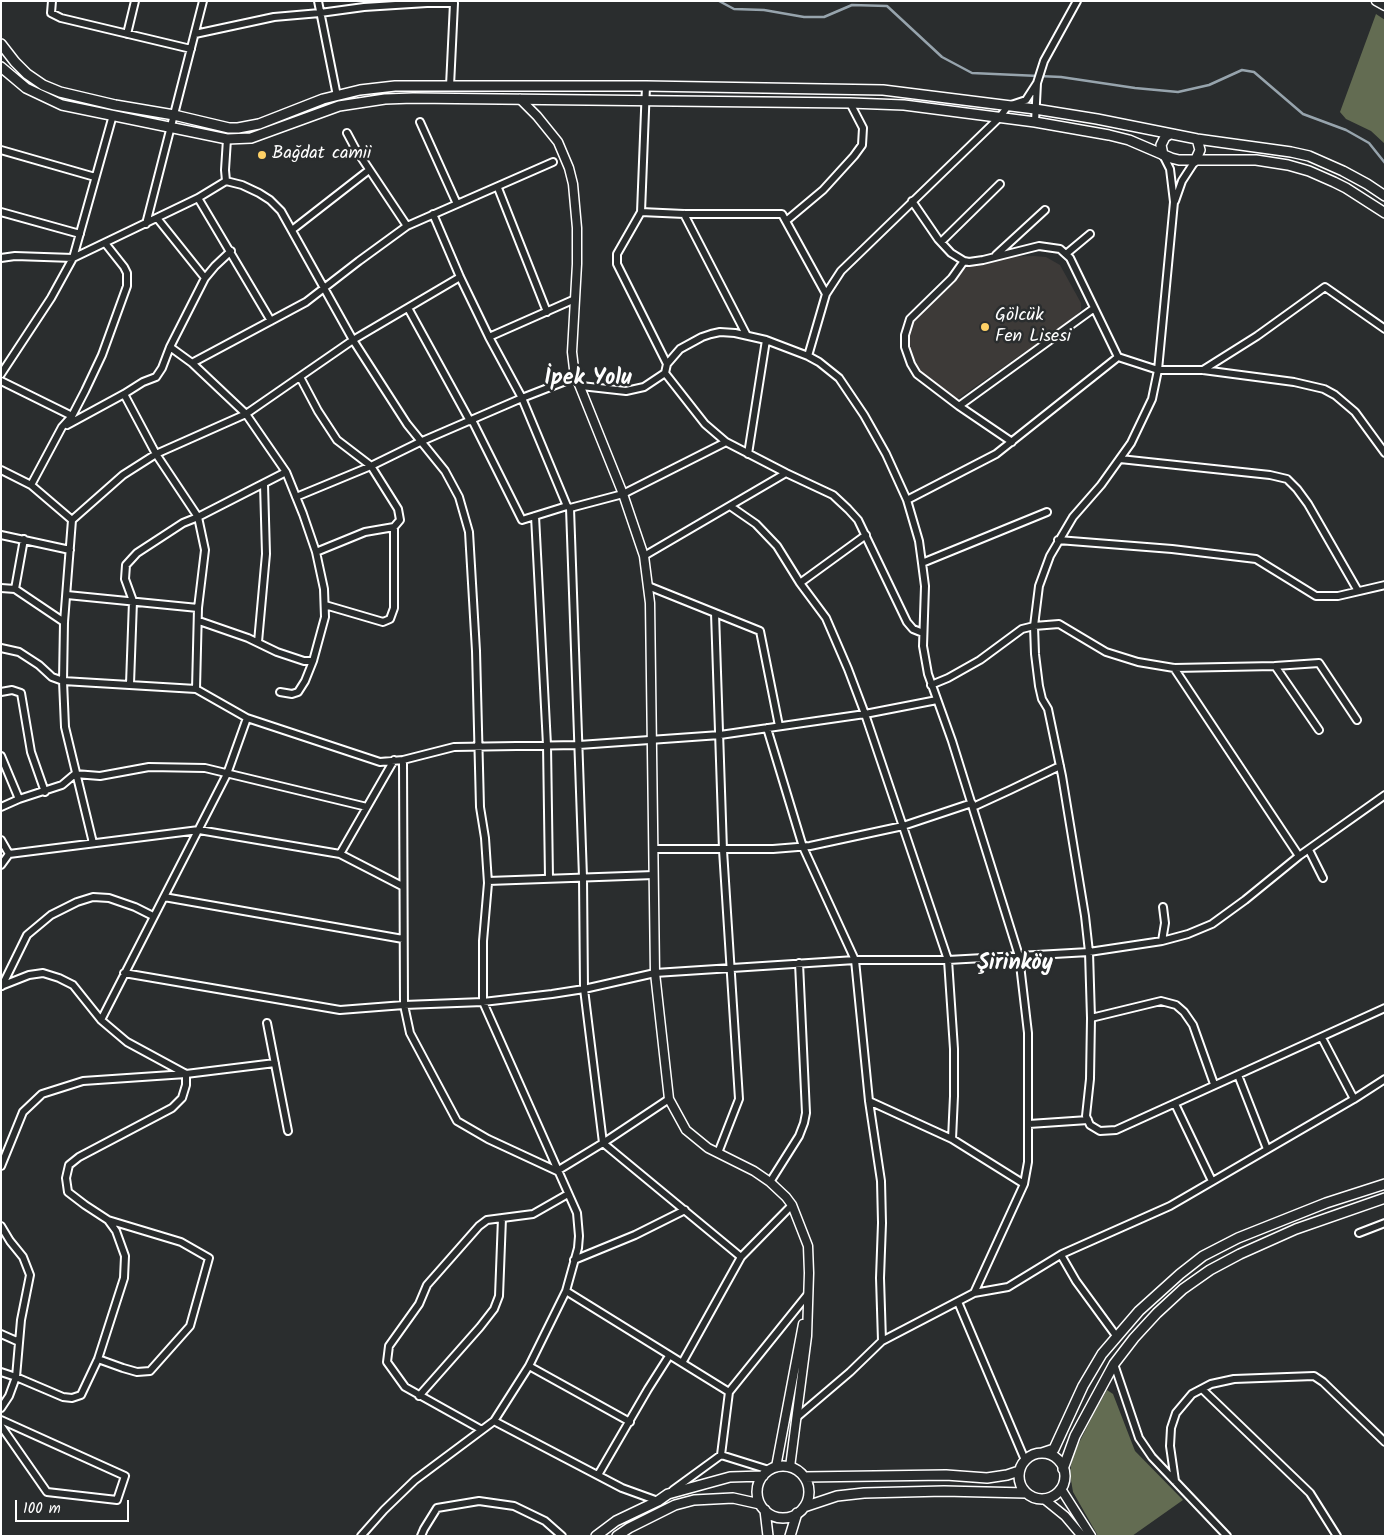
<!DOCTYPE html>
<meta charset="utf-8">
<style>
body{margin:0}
#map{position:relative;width:1386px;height:1537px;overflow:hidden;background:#2a2d2e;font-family:Kalam,sans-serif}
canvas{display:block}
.frame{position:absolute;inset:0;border:2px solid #fff;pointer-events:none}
.scale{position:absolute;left:15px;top:1500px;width:114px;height:22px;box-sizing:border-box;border:2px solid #fff;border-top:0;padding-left:6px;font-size:15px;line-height:18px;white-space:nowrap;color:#fff;-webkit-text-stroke:4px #2a2d2e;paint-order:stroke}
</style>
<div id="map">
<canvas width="1386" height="1537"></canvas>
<div class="frame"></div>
<div class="scale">100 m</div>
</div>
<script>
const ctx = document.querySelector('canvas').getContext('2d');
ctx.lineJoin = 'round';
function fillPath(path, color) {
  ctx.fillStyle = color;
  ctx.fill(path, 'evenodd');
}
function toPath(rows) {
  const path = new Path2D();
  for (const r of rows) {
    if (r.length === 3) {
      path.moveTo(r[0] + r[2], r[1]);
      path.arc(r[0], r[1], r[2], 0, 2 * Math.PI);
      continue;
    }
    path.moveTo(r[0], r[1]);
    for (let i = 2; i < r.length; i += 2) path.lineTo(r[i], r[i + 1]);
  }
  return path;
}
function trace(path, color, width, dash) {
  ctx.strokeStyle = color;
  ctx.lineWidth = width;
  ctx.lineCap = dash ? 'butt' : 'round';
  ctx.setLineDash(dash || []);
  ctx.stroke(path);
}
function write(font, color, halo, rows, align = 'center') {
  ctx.font = font + ' Kalam,sans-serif';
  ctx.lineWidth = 5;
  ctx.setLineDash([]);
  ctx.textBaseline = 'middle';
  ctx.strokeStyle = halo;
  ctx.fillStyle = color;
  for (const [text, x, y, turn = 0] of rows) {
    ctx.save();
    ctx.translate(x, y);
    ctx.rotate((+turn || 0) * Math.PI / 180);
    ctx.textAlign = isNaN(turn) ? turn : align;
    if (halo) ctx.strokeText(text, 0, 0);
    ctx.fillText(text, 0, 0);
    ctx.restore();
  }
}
const built = toPath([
 [1034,256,1046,257,1060,265,1081,303,1081,310,1075,317,956,400,932,383,916,366,907,347,908,331,912,324,917,315,969,265,1004,257]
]);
const green = toPath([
 [1376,14,1385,20,1385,144,1371,131,1346,119,1340,112],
 [1107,1390,1113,1394,1135,1451,1183,1500,1132,1536,1098,1536,1073,1492,1070,1474,1072,1457,1094,1413]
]);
const stream = toPath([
 [719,1,734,9,764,10,804,17,824,17,852,5,887,6,942,57,972,73,1061,77,1135,88,1178,92,1209,85,1242,70,1254,72,1303,114,1346,130,1369,143,1385,163]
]);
const minor = toPath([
 [52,1,51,13,61,18,191,49],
 [318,1,337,96],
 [127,34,135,1],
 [195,34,274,17,320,13,364,7,427,3,454,3,450,86],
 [646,86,641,212,617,254,617,264,667,364],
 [420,122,457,204],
 [1035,122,1037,83,1044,61,1077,1],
 [347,133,355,148,407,226],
 [1,150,95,177],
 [1163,155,1170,169,1174,202,1158,370,1152,399,1131,443,1101,485,1073,517,1050,556,1039,586,1034,626,1035,654,1039,686,1042,699,1048,709,1062,776,1085,916,1089,952,1091,1018,1090,1079,1086,1116,1090,1125,1100,1131,1116,1130,1385,1008],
 [226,181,242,185,259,193,270,200,281,211,353,340,407,424,445,471,459,497,469,532,476,651,480,807,485,838,488,883,483,941,483,1002,577,1213,579,1236,578,1248,566,1291,529,1366,494,1421,415,1480,384,1510,361,1536],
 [498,188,547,312],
 [198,198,271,321],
 [912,201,938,239,951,253,964,261,969,262,983,260,1039,246,1060,249,1070,258,1118,357,1158,370,1203,370,1294,382,1324,389,1335,395,1355,412,1385,453],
 [1175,201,1182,181,1195,161],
 [1,212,80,234],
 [641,212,684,214,782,214,826,294],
 [433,214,460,277,489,337,522,398,567,506,570,508,583,877,584,989,603,1143,741,1257],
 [684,214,746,334],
 [157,218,205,278],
 [786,221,823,190,854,156,862,145,863,128,850,103],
 [146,224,203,1],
 [292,230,369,170],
 [941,242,1000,184],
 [1066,254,1090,234],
 [996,255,1045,210],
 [1,258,15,256,73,258,198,198,226,181,225,170,227,139],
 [964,261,952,278,910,319,905,335,905,347,911,364,917,374,959,406,1012,442],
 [408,308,470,421],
 [489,337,575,299],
 [170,347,192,363,246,414,286,472,303,514,316,552,324,589,325,617,313,661,304,661,277,652,248,638,199,621],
 [808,356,826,294,841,271,999,118,1008,106,1026,100,1037,83],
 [192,363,306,302,359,261,407,226,553,162],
 [1203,370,1257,336,1325,287,1385,329],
 [665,373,705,424,726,442,786,473,833,495,848,509,858,520,907,622,913,629,923,633],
 [1,374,51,298,73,258,113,115],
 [300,377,318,411,337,440,371,466,398,509,400,520,394,527,394,608,390,619,383,622,325,605],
 [1,381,72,416],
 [581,386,626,391,644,387,665,373,667,364,680,349,702,337,711,334,720,332,735,333,766,340,808,356,819,362,839,378,864,415,886,454,907,500,919,541,922,563,925,586,923,646,928,674,952,741,1019,956,1028,1033,1028,1162,1024,1184,974,1293],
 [124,394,156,454,198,517,205,550,198,608,196,689],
 [959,406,1093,309],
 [472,420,522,520,567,506],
 [67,425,124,394,143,382,156,377,162,368,170,347,205,278,215,266,231,251],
 [748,454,766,340],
 [1120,459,1270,475,1287,479,1297,489,1308,504,1358,591],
 [1,470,31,485,72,520],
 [31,485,62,427,72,416,85,391,102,355,127,286,127,273,124,267,105,243],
 [296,497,371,466,420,442,522,398,576,377],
 [907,500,996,454,1118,357],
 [730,506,756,524,777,546,800,583,826,618,848,669,865,714,948,960,954,1049,954,1096,952,1139],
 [570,508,623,494,726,442],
 [535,516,547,745,549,878],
 [1,535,70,550],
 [1058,540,1172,549,1256,559,1316,596,1338,596,1385,585],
 [316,552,365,532,394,527],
 [644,556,786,473],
 [922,563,1047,512],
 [800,583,866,535],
 [648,586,760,631,779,726],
 [1,588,15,589,64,622],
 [15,589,24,539],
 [67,595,198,608],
 [715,613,723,850,739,1099,718,1153],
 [258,642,266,554,264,484],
 [1,648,19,652,39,665,52,677,63,681,196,689,247,718,380,762,403,760,454,747,579,745,720,735,865,714,937,700],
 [1275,666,1319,663,1357,720],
 [1174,668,1299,856],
 [130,684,133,601,125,579,126,565,137,553,183,523,198,517,286,472],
 [931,685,948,678,980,660,1022,629,1034,626,1059,624,1106,652,1138,662,1174,668,1275,666,1319,730],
 [1,692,12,690,21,693,31,752,45,792],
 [280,692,292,694,298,692,305,681,313,661],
 [767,728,803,847,855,960,869,1101,881,1181,882,1223,880,1278,882,1341],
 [1,756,19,799],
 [403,760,404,1005,410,1033,457,1121,488,1139,557,1171,603,1143,669,1099],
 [1,807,19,799,62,785,75,774,100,776,149,767,205,768,367,807],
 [973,807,1010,790,1060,766],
 [1,840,9,854],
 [93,843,65,727,63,681,64,622,72,520,123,475,156,454,246,414,353,340,460,277],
 [653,849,773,849,810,846,903,826,972,803],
 [1309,850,1323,878],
 [340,854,394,760],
 [1,865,9,854,199,830,340,854,402,886],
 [488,881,654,875],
 [164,897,403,939],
 [1162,941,1165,923,1163,907],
 [124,973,340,1010,404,1005,483,1002,552,994,584,989,655,973,855,960,948,960,1089,952,1162,941,1188,934,1212,924,1245,900,1299,856,1385,795],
 [1,986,29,975,43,973,59,978,73,985,101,1020,127,1042,186,1074,186,1085,182,1098,172,1108,79,1157,69,1165,66,1178,68,1192,85,1205,108,1220,116,1231,125,1256,124,1278,98,1359,81,1395,72,1398,63,1397,16,1377,1,1372],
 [2,986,27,935,51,915,77,902,93,897,109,898,135,907,153,916],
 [1091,1018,1161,1001,1176,1005,1184,1012,1193,1025,1214,1084],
 [101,1020,227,774,247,718],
 [267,1023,288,1131],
 [1322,1038,1354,1099],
 [1238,1075,1267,1149],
 [869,1101,952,1139,1024,1184],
 [1175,1104,1212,1181],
 [1029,1124,1088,1120],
 [1,1166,23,1112,42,1094,83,1081,186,1074,275,1063],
 [770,1182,799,1136,804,1123,806,1113,799,963],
 [1,1226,10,1241,23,1257,30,1275,21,1320,16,1377,9,1396,1,1408],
 [1359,1233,1385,1223],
 [1061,1255,1076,1281,1117,1337],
 [574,1260,635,1235,685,1210],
 [566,1291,729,1392],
 [958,1302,1025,1460],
 [1,1334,19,1342],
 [98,1359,123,1368,137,1372,150,1371,190,1326,209,1258,181,1242,108,1220],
 [682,1363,741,1257,792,1205],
 [1114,1364,1139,1438,1152,1457,1227,1536],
 [529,1366,630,1422],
 [1202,1389,1310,1493,1337,1536],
 [419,1396,480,1327,494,1309,499,1296,502,1218],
 [796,1418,850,1372,882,1341,974,1293,1008,1287,1062,1254,1170,1206,1354,1099,1385,1079],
 [1,1420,125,1476,117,1500,47,1492,1,1426],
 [494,1421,622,1488,658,1501],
 [482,1430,405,1387,387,1362,389,1346,419,1304,427,1285,479,1226,487,1220,533,1214,568,1194],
 [721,1455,729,1392,808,1294],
 [598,1475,648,1389,669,1356],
 [1175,1481,1170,1446,1171,1428,1176,1413,1192,1394,1211,1384,1234,1379,1314,1376,1323,1382,1385,1442],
 [673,1490,721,1455,769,1470],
 [421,1536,424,1529,437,1508,479,1501,514,1506,545,1521,562,1536]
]);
const tertiary = toPath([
 [1376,1,1385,6],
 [520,99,537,116,558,142,569,168,573,184,577,228,577,264,572,352,574,369,576,377,623,494,644,556,650,603,655,973,669,1099,686,1130,708,1148,754,1171,770,1182,786,1197,792,1205,808,1246,809,1273,807,1336,790,1467],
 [776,1467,803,1324],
 [1061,1489,1091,1536],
 [1044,1499,1065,1516,1082,1536]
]);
const secondary = toPath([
 [1,44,15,62,27,74,43,85,60,92,115,105,174,115,229,128,238,128,259,124,323,99,360,90,395,86,646,86,883,90,1035,109,1097,119,1197,139,1291,152,1309,156,1343,171,1367,184,1385,196],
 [1,67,26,88,62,105,227,139,251,138,339,106,385,99,413,98,850,103,904,105,1035,122,1109,135,1129,140,1171,158,1179,160,1256,160,1288,165,1309,171,1334,182,1346,188,1385,213],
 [1163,155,1161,145,1165,137,1170,134],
 [1195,161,1200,150,1197,139],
 [1042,1453,1054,1449,1083,1386,1102,1354,1139,1311,1180,1274,1203,1256,1238,1238,1326,1203,1385,1184],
 [1042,1476,23],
 [783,1492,26],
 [1063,1469,1075,1436,1114,1364,1134,1338,1157,1313,1183,1289,1210,1270,1240,1254,1296,1229,1385,1198],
 [804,1477,946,1475,987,1478,1007,1475,1019,1471],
 [804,1507,837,1496,864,1493,944,1491,1026,1493],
 [765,1510,768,1536],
 [596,1536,616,1521,658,1501,668,1494,730,1477,763,1476],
 [617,1536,629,1528,675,1505,694,1500,733,1498,760,1504],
 [790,1536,797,1513]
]);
const markers = [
 [262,155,5,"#ffd166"],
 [985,327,5,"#ffd166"]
];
const poiNames = [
 ["Bağdat camii",272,155],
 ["Gölcük",995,317],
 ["Fen Lisesi",995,338]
];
const districtNames = [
 ["İpek Yolu",588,380],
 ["Şirinköy",1015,965]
];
fillPath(built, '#3d3a38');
fillPath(green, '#636c52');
trace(stream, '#97a4ad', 2.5);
trace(minor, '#fff', 10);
trace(tertiary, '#fff', 11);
trace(secondary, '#fff', 12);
trace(minor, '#2a2d2e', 6);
trace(tertiary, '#2a2d2e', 8);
trace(secondary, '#2a2d2e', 9);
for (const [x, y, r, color] of markers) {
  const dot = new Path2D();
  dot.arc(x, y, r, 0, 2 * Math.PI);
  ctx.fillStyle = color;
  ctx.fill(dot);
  trace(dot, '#2a2d2e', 2);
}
write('18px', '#fff', '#2a2d2e', poiNames, 'left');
write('bold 22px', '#fff', '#2a2d2e', districtNames);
</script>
